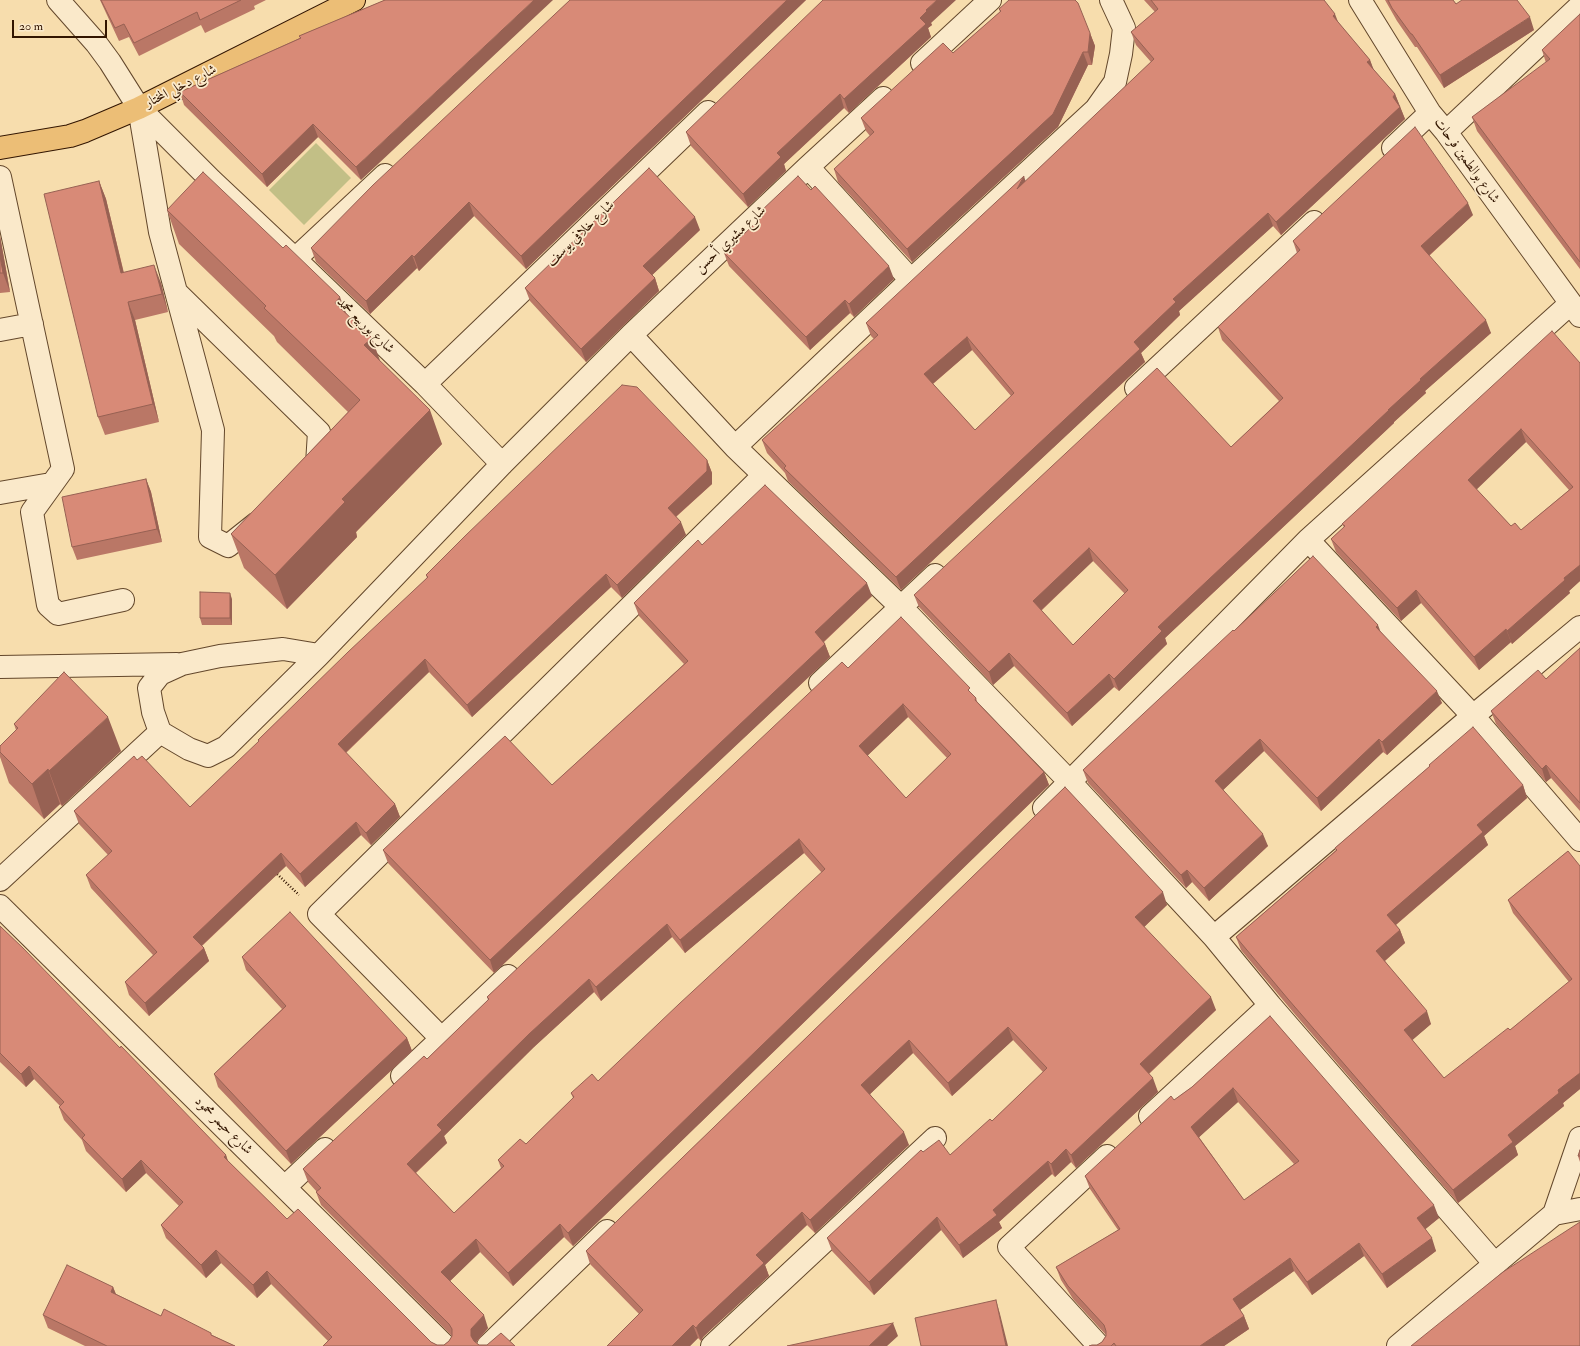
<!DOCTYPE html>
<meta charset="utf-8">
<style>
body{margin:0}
#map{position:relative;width:1580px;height:1346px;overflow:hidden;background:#f7ddad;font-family:"IM FELL Double Pica",serif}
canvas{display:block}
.scale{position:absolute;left:12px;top:20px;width:95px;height:18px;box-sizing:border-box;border:2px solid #321500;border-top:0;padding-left:5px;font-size:12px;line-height:14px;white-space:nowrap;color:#321500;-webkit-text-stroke:3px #fae9ca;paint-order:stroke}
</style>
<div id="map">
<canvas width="1580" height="1346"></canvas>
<div class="scale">20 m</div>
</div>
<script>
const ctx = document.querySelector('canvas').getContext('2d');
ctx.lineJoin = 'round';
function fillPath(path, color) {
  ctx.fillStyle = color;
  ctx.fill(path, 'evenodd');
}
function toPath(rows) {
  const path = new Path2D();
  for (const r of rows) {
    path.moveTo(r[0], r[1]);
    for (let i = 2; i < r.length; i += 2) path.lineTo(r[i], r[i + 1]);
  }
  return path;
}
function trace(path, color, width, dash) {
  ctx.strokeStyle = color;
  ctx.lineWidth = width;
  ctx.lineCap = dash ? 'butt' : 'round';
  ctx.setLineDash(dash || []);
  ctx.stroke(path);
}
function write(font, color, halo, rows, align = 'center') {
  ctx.font = font + ' "IM FELL Double Pica",Amiri,serif';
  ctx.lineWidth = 3.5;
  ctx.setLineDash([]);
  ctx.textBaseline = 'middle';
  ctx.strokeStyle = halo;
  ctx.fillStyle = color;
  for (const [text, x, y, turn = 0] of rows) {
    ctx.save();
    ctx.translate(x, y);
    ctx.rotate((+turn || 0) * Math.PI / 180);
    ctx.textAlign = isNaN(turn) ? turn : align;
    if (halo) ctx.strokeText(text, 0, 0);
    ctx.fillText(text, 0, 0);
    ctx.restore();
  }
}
const green = toPath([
 [316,143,351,178,304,225,269,190]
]);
const path = toPath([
 [275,872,299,895]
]);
const minor = toPath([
 [58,0,96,43,110,62,139,108,160,232,213,430,210,537,228,546,257,523],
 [1360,0,1430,113,1446,132,1580,316],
 [922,63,990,0],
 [139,108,211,180,295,259,425,384,502,464],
 [1446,132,1580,6],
 [1393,148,1430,113],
 [808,167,911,280],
 [0,177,63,469,32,512,48,605,58,614,123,600],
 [295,259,385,175],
 [177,293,319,432,317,464,310,471],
 [0,330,32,324],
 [631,335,735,447,901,607,1070,782,1214,937,1270,1005,1495,1264],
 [425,384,708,112],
 [1136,388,1314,222],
 [735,447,911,280,1096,109,1115,82,1121,54,1124,28,1111,0],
 [0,493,51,484],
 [1308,540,1473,716,1580,840],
 [283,649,319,655,226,747,208,756,189,749,160,732,153,712,149,688,160,674,182,664,220,656,283,649],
 [319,655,502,464,631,335,808,167,883,98],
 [0,667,177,664],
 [820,683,935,575],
 [1044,808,1308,540,1570,304],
 [0,880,160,732],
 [0,906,445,1346],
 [1214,937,1473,716,1580,627],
 [442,1039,319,914,764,475],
 [402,1076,508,976],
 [1150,1116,1270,1005],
 [285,1187,325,1149],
 [1554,1214,1580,1138],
 [488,1346,607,1231],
 [712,1346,935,1138],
 [1099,1346,1009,1247,1107,1156],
 [1398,1346,1554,1214,1580,1209]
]);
const major = toPath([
 [0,148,70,136,85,131,139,108,354,0]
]);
const wall = toPath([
 [100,0,266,0,254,6,255,9,205,33,201,25,139,56,129,37,119,41],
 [385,0,361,180,318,137,267,187,184,105,180,92,300,38,299,36],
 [570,0,806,0,526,269,474,216,419,271,417,268,370,314,316,262,311,248],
 [1144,0,1324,0,1337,21,1370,60,1373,69,1395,94,1405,119,1281,235,1273,226,1179,311,1180,315,1141,353,1145,362,901,590,788,481,785,473,767,453,762,440,874,339,871,336,866,323,1026,181,1151,62,1136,45,1131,32,1155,12],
 [972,350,1011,396,975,430,933,384],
 [1385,0,1453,0,1456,4,1534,30,1444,88,1417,47,1415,47,1397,21],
 [999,9,1090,33,1095,46,1092,65,1088,65,1058,127,912,262,838,182,834,169,870,136,866,131,861,118,953,53,1000,12],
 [1580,14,1580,269,1477,131,1472,117,1546,63,1542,50],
 [931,23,932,25,928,28,931,37,849,113,844,108,784,164,786,171,748,207,691,146,686,132],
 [99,181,106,199,124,273,161,283,168,312,135,320,159,422,105,435,98,417],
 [167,210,346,313,380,361,442,444,356,532,357,537,287,609,244,568,231,534,348,412,277,342,274,336,179,244],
 [760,212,894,279,854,317,850,313,810,350,729,266,724,253,762,218],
 [1473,215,1429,256,1491,333,1425,391,1426,393,1394,422,1394,423,1165,638,1167,644,1119,691,1114,687,1072,726,1014,666,993,685,919,607,914,595,1231,447,1279,401,1222,340,1218,327,1297,253,1293,241],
 [1093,561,1125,594,1073,645,1041,611],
 [700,230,652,275,655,278,659,291,586,362,530,301,525,288],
 [0,236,10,292,0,293],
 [1580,363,1580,581,1569,591,1570,593,1512,644,1511,642,1479,670,1421,603,1401,621,1336,552,1331,539,1344,527,1342,524],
 [1526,442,1569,490,1521,530,1511,526,1476,489],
 [707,460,712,473,712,484,676,517,686,535,622,598,611,587,472,717,429,672,346,753,395,804,400,817,371,845,361,835,305,887,286,866,202,946,204,948,209,961,149,1016,129,995,125,982,153,955,91,888,86,875,108,855,79,824,74,811,137,760,190,807,259,742,258,740,427,578,426,575],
 [146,479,151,492,162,542,77,560,72,547],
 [702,545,872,596,824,642,825,644,830,657,494,973,388,863,383,850,552,785,684,664,639,616,634,603],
 [232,599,232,625,202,625,200,618],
 [1234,631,1381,632,1442,703,1387,755,1383,752,1321,811,1264,751,1223,790,1268,846,1209,901,1192,882,1186,888,1088,783,1083,770],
 [1580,648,1580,811,1551,778,1546,782,1496,724,1491,711,1546,679],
 [848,668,972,694,976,698,978,704,1044,772,1049,785,573,1246,564,1237,513,1286,480,1252,450,1281,488,1328,476,1343,479,1345,515,1346,323,1346,328,1341,271,1284,257,1298,221,1263,206,1278,166,1238,161,1225,179,1206,146,1173,126,1192,86,1151,82,1140,64,1120,59,1107,60,1106,34,1079,26,1087,0,1062,0,926,120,1048,226,1155,228,1161,287,1219,431,1342,437,1345,444,1345,449,1341,452,1336,321,1205,316,1192,317,1192,308,1182,303,1169,427,1059,488,1000,487,997],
 [908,717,947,758,906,798,867,756],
 [804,853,822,873,598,1081,571,1093,573,1098,526,1144,498,1160,501,1168,454,1213,416,1173,447,1143,444,1136,534,1047,594,992,601,1001,672,937,685,953],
 [14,724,121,751,62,806,60,804,44,819,9,783,0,757,0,746,16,730],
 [1429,765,1523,785,1527,798,1484,836,1488,845,1396,925,1400,930,1405,943,1385,961,1431,1024,1412,1040,1444,1078,1510,1030,1569,982,1513,913,1508,900,1568,851,1580,1089,1563,1103,1564,1106,1515,1146,1518,1155,1458,1203,1293,1012,1241,950,1236,937,1336,850,1335,848,1430,766],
 [1065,787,1167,905,1144,927,1216,1010,1149,1074,1158,1092,1076,1168,1071,1162,1055,1177,1052,1174,999,1222,1002,1228,963,1258,941,1230,874,1295,832,1251,827,1238,923,1152,950,1155,992,1121,1043,1072,1013,1040,952,1096,913,1053,870,1094,909,1145,815,1233,807,1225,765,1265,769,1276,703,1337,701,1341,698,1338,690,1346,607,1346,639,1314,590,1264,586,1251],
 [242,957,407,1038,412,1051,291,1164,218,1087,214,1074,282,1009,246,970],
 [1270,1016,1439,1218,1425,1229,1436,1251,1387,1288,1364,1256,1312,1295,1294,1271,1240,1310,1244,1316,1249,1329,1224,1346,1089,1346,1097,1345,1102,1342,1106,1335,1073,1299,1061,1280,1056,1267,1118,1230,1090,1189,1085,1176,1174,1100,1192,1087],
 [1238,1102,1294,1164,1244,1200,1199,1137],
 [1580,1150,1580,1162,1578,1156],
 [113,1287,116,1294,161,1316,212,1335,235,1346,85,1346,48,1328,43,1315]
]);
const shadedWall = toPath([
 [534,0,553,0,361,180,356,167],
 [787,0,806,0,526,269,521,256],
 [937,0,956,0,931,23,932,25,928,28,931,37,849,113,844,99,920,18,926,10],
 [1335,14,1340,27,1333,16],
 [1530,17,1534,30,1444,88,1440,75],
 [1090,33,1095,46,1092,65,1088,52],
 [1083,52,1088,65,1058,127,912,262,907,249],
 [1370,60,1375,73,1367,62],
 [840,94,844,108,784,164,786,171,748,207,743,194,777,153],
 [1395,94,1405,119,1281,235,1276,222],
 [313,124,318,137,267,187,262,174],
 [1024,176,1028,189,1017,189],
 [99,181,106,199,128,291,121,273],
 [469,202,474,216,419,271,414,257],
 [1468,203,1473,215,1425,259,1421,246],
 [1268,213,1273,226,1179,311,1180,315,1141,353,1145,362,901,590,896,577,1134,342,1173,299],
 [695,217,700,230,648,279,643,266],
 [0,236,10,292,3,273,0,256],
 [412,255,417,268,370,314,366,301],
 [154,265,161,283,168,312,162,294],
 [889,266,894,279,854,317,849,304],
 [655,278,659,291,586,362,581,349],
 [340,297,353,332,335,303],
 [845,300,850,313,810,350,806,337],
 [128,302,135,320,159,422,153,404],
 [1486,320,1491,333,1425,391,1426,393,1394,422,1394,423,1165,638,1167,644,1119,691,1114,679,1158,627,1388,410,1420,379],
 [967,337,972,350,929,387,924,374],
 [372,338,384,372,364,345],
 [430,410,442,444,356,532,357,537,287,609,275,575,342,499],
 [1521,429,1526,442,1473,493,1468,480],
 [707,460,712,473,712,484,672,520,668,508],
 [146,479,151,492,162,542,157,529],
 [681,522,686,535,622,598,617,585],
 [1089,548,1093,561,1037,614,1033,601],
 [1580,565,1580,581,1569,591,1570,593,1512,644,1507,631,1564,578],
 [606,574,611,587,472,717,467,705],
 [867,583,872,596,820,645,815,632],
 [1416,590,1421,603,1401,621,1397,608],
 [230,593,232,599,232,625,230,618],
 [1378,625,1383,638,1376,627],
 [1506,629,1511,642,1479,670,1474,657],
 [825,644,830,657,494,973,490,960],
 [1009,653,1014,666,993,685,989,672],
 [425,659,429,672,342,756,338,744],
 [1109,674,1114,687,1072,726,1067,713],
 [1437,691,1442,703,1387,755,1382,742],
 [903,704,908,717,864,759,859,746],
 [108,717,121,751,62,806,49,771],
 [1260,739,1264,751,1219,794,1215,781],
 [1379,739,1383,752,1321,811,1317,798],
 [1546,765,1551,778,1546,782,1542,769],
 [48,769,60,804,44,819,32,784],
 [1044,772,1049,785,573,1246,568,1233],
 [1523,785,1527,798,1484,836,1488,845,1392,928,1387,915,1477,825],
 [395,804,400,817,371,845,366,833],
 [356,822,361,835,305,887,300,874],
 [1263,834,1268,846,1209,901,1204,888],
 [799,839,804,853,685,953,680,940],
 [281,853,286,866,198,949,193,937],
 [1187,870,1192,882,1186,888,1181,875],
 [1163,892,1167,905,1140,931,1135,917],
 [667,924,672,937,601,1001,596,987],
 [1400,930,1405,943,1381,964,1376,951],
 [204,948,209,961,149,1016,145,1003],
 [589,979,594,992,534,1047,444,1136,447,1143,411,1177,407,1164,437,1125,529,1034],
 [1211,997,1216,1010,1145,1077,1140,1064],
 [1427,1011,1431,1024,1409,1043,1404,1030],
 [1008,1027,1013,1040,952,1096,948,1083],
 [407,1038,412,1051,291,1164,286,1151],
 [909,1040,913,1053,866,1098,861,1085],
 [29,1066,34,1079,26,1087,21,1074],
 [1580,1073,1580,1089,1563,1103,1564,1106,1515,1146,1518,1155,1458,1203,1453,1190,1508,1135,1558,1090],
 [1153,1078,1158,1092,1076,1168,1071,1155],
 [1233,1088,1238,1102,1196,1140,1191,1127],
 [904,1132,909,1145,815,1233,810,1220],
 [1066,1149,1071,1162,1055,1177,1051,1164],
 [226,1155,230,1168,224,1157],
 [141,1160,146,1173,126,1192,122,1179],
 [1048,1161,1052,1174,999,1222,1002,1228,963,1258,959,1245,993,1210],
 [1434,1205,1439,1218,1422,1232,1417,1218],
 [802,1212,807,1225,765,1265,769,1276,703,1337,701,1341,696,1328,699,1324,756,1255],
 [937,1217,941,1230,874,1295,869,1282],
 [560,1224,564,1237,513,1286,508,1273],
 [1432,1238,1436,1251,1387,1288,1382,1274],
 [476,1239,480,1252,446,1285,441,1272],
 [1359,1243,1364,1256,1312,1295,1307,1282],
 [216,1250,221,1263,206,1278,201,1265],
 [1290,1258,1294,1271,1237,1312,1233,1299],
 [267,1271,271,1284,257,1298,253,1285],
 [113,1287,118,1300,111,1292],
 [996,1300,1000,1314,1008,1346,1006,1346],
 [484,1315,488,1328,476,1342,476,1346,471,1336,471,1329],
 [1244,1316,1249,1329,1224,1346,1200,1346],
 [893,1323,898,1336,887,1346,869,1346],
 [693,1325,698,1338,690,1346,672,1346]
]);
const building = toPath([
 [101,0,241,0,200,20,197,12,134,43,124,24,115,28,101,0],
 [385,0,534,0,356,167,313,124,262,174,180,92,301,38,299,36,385,0],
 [570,0,787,0,521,256,469,202,414,257,412,255,366,301,311,248,373,185,570,0],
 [823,0,937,0,926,10,927,11,920,18,926,24,844,99,840,94,777,153,781,157,743,194,686,132,823,0],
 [1009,0,1075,0,1078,3,1090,33,1088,52,1083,52,1053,114,907,249,834,169,874,132,861,118,943,43,953,53,1001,11,999,9,1009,0],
 [1151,0,1324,0,1335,14,1333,16,1370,60,1367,62,1395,94,1393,97,1400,107,1276,222,1268,213,1173,299,1176,302,1134,342,1140,349,896,577,784,468,786,466,762,440,878,335,866,323,1024,176,1017,189,1154,59,1131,32,1158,9,1151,0],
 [967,337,1014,393,975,430,924,374,967,337],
 [1388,0,1453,0,1456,4,1462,0,1517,0,1530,17,1440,75,1412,34,1411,34,1392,8,1388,0],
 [1580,14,1580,262,1472,117,1550,59,1542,50,1580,14],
 [1415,127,1468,203,1421,246,1486,320,1420,379,1421,380,1388,410,1389,410,1158,627,1162,631,1114,679,1109,674,1067,713,1009,653,989,672,914,595,1157,368,1231,447,1283,398,1218,327,1300,250,1293,241,1415,127],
 [1089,548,1128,590,1073,645,1033,601,1089,548],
 [649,168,695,217,643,266,655,278,581,349,525,288,649,168],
 [203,172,283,248,286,245,340,297,335,303,372,338,364,345,430,410,342,499,345,502,275,575,231,534,360,400,264,308,266,306,167,210,203,172],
 [798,176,811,190,815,186,889,266,849,304,845,300,806,337,724,253,763,216,760,212,798,176],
 [99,181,121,273,154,265,162,294,128,302,153,404,98,417,44,194,99,181],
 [0,256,3,273,0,273,0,256],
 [1552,331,1580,363,1580,565,1564,578,1565,580,1507,631,1506,629,1474,657,1416,590,1397,608,1331,539,1345,526,1342,524,1552,331],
 [1521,429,1573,487,1521,530,1515,523,1511,526,1468,480,1521,429],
 [622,385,637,387,707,460,707,471,668,508,681,522,617,585,606,574,467,705,425,659,338,744,395,804,366,833,356,822,300,874,281,853,193,937,204,948,145,1003,125,982,157,952,86,875,112,851,74,811,134,756,137,760,142,756,190,807,259,741,258,740,348,652,428,577,426,575,465,536,622,385],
 [146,479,157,529,72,547,62,497,146,479],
 [765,485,867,583,815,632,825,644,490,960,383,850,505,736,552,785,688,661,634,603,698,540,702,545,765,485],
 [1313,556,1378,625,1376,627,1437,691,1382,742,1379,739,1317,798,1260,739,1215,781,1263,834,1204,888,1187,870,1181,875,1083,770,1233,630,1234,631,1313,556],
 [200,592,230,593,230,618,200,618,200,592],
 [901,617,970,688,968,690,976,698,975,700,1044,772,568,1233,560,1224,508,1273,476,1239,441,1272,484,1315,471,1329,471,1336,474,1341,479,1345,487,1345,501,1333,515,1346,323,1346,332,1337,267,1271,253,1285,216,1250,201,1265,161,1225,183,1202,141,1160,122,1179,82,1138,85,1135,59,1107,64,1102,29,1066,21,1074,0,1053,0,926,23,948,120,1048,121,1046,226,1155,224,1157,287,1219,298,1209,431,1342,437,1345,444,1345,449,1341,452,1336,452,1329,449,1324,316,1192,321,1188,303,1169,424,1056,427,1059,489,999,487,997,842,662,848,668,901,617],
 [903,704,951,754,906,798,859,746,903,704],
 [799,839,825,869,679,1004,598,1081,592,1074,571,1093,574,1097,526,1144,520,1139,498,1160,504,1166,454,1213,407,1164,442,1130,437,1125,529,1034,589,979,596,987,667,924,680,940,799,839],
 [1580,648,1580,803,1546,765,1542,769,1491,711,1538,670,1546,679,1580,648],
 [64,672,108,717,49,771,48,769,32,784,0,752,0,746,18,728,14,724,64,672],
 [1473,727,1523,785,1477,825,1483,832,1387,915,1400,930,1376,951,1427,1011,1404,1030,1444,1078,1508,1028,1510,1030,1572,979,1508,900,1568,851,1580,866,1580,1073,1558,1090,1559,1093,1508,1135,1513,1142,1453,1190,1288,999,1236,937,1337,850,1335,848,1430,766,1429,765,1473,727],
 [1065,787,1163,892,1135,917,1211,997,1140,1064,1153,1078,1071,1155,1066,1149,1051,1164,1048,1161,993,1210,997,1215,959,1245,937,1217,869,1282,827,1238,921,1150,923,1152,939,1140,950,1155,990,1119,992,1121,1047,1068,1008,1027,948,1083,909,1040,861,1085,904,1132,810,1220,802,1212,756,1255,764,1263,699,1324,696,1328,693,1325,672,1346,607,1346,643,1310,586,1251,1065,787],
 [290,912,407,1038,286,1151,214,1074,286,1006,242,957,290,912],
 [1270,1016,1434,1205,1417,1218,1432,1238,1382,1274,1359,1243,1307,1282,1290,1258,1233,1299,1244,1316,1200,1346,1116,1346,1114,1343,1111,1346,1089,1346,1092,1345,1097,1345,1102,1342,1106,1336,1106,1331,1104,1325,1068,1286,1056,1267,1120,1229,1085,1176,1171,1096,1174,1100,1192,1087,1270,1016],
 [1233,1088,1299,1161,1244,1200,1191,1127,1233,1088],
 [1580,1150,1580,1156,1578,1156,1580,1150],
 [1580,1222,1580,1346,1411,1346,1503,1272,1580,1222],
 [67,1265,113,1287,111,1292,161,1316,164,1309,211,1333,211,1335,235,1346,107,1346,43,1315,67,1265],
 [996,1300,1006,1346,921,1346,915,1318,996,1300],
 [893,1323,869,1346,787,1346,893,1323]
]);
const streetNames = [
 ["شارع دخلي المختار",181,87,-27],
 ["شارع بوالطمين فرحات",1466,161,54],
 ["شارع خلافي يوسف",581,234,-44],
 ["شارع مشيري أحسن",731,240,-43],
 ["شارع بوربيع محمد",365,326,44],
 ["شارع حيمر محمود",223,1126,45]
];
fillPath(green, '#c2bf86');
trace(minor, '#63472b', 24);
trace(major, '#321500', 24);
trace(path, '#321500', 2.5, [1, 2]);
trace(minor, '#fae9ca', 22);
trace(major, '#ecbe76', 22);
fillPath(wall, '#ba7766');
fillPath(shadedWall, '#976153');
fillPath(building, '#d88a77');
trace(building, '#976153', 1);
write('14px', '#321500', '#fae9ca', streetNames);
</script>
